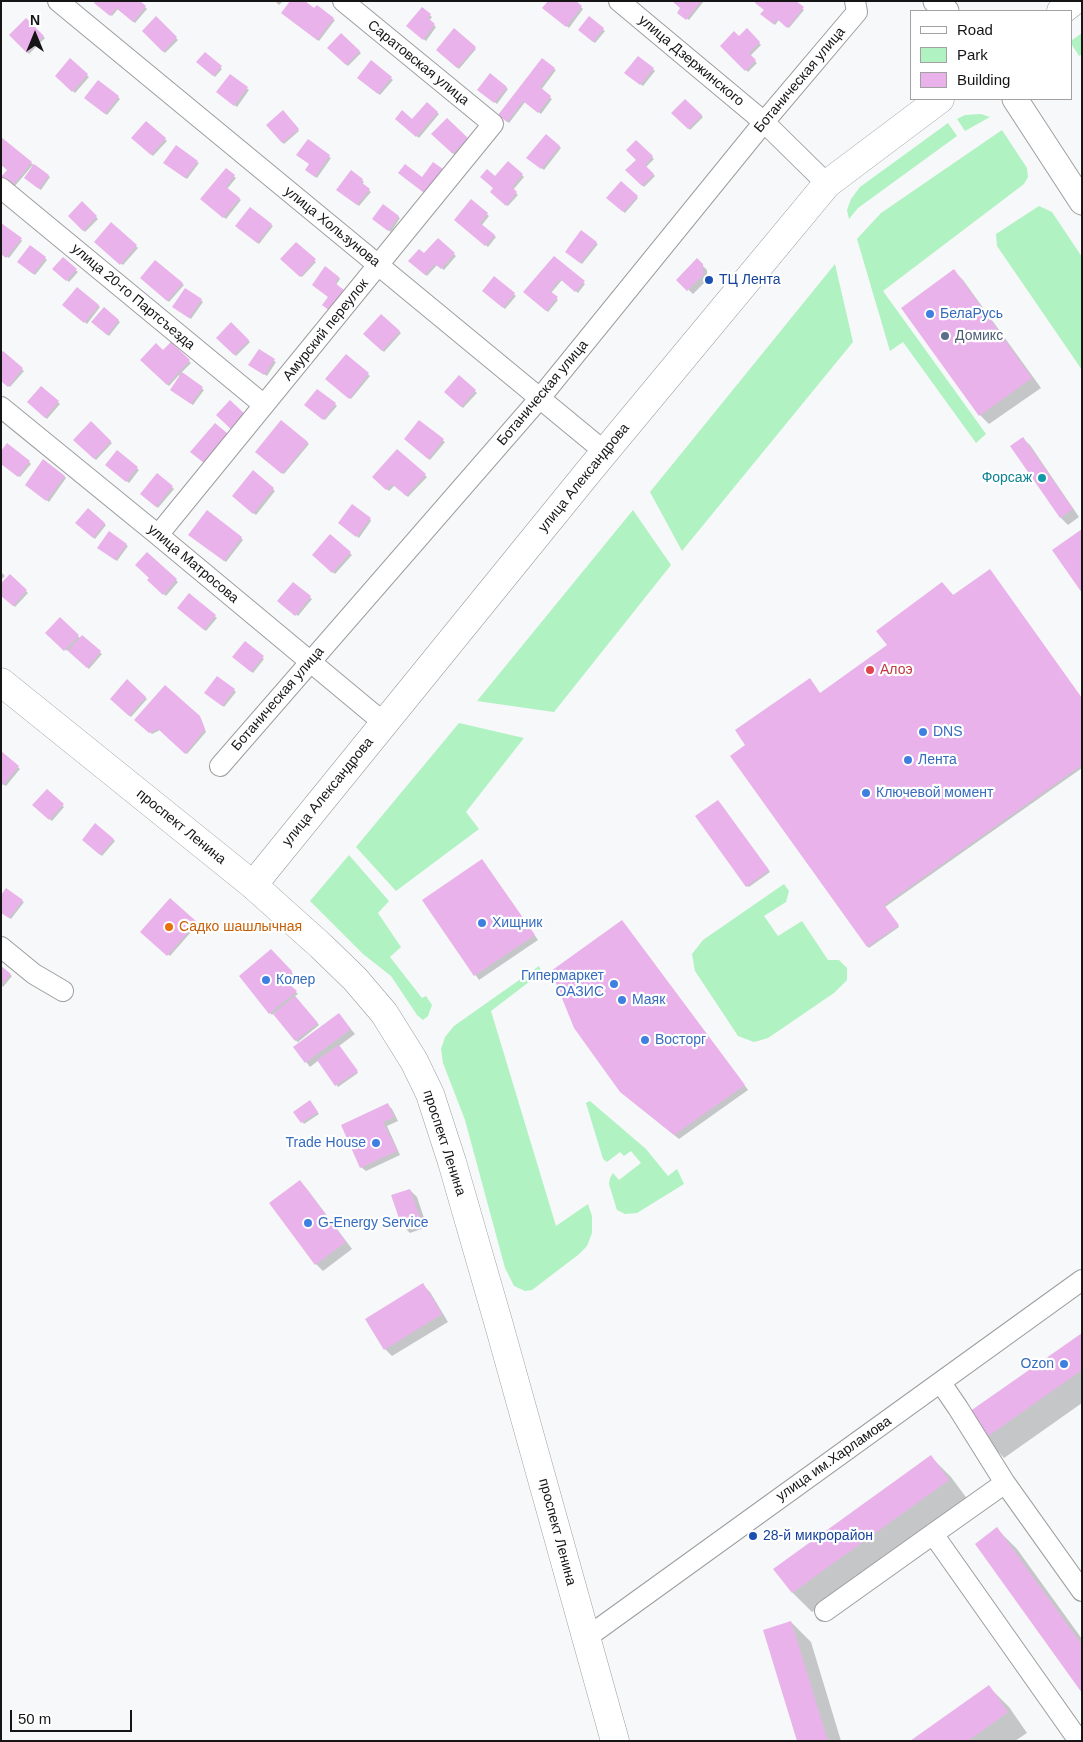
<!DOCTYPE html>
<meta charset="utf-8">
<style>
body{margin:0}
#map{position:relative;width:1083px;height:1742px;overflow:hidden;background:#f7f8fa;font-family:Helvetica,sans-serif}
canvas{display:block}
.frame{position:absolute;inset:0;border:2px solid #151515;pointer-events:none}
.legend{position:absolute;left:910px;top:10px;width:162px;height:90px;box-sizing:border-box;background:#fff;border:1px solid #a1a1a1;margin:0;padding:6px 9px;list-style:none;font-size:15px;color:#151515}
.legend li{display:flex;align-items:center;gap:10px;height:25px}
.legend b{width:25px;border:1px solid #a1a1a1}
.north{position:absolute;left:10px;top:10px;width:50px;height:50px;-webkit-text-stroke:4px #fff;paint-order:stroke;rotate:0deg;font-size:14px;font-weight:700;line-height:20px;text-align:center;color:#151515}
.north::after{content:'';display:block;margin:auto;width:18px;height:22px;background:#151515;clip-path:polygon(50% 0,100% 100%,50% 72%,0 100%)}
.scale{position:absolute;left:10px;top:1710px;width:122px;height:22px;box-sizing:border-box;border:2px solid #151515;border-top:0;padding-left:6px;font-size:15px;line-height:18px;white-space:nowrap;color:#151515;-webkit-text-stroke:4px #fff;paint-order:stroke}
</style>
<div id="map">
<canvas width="1083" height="1742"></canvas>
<div class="frame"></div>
<ul class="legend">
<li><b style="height:6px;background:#fff"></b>Road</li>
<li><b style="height:14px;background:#b0f2c2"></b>Park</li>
<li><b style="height:14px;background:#eab2ea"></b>Building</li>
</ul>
<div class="north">N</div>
<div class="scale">50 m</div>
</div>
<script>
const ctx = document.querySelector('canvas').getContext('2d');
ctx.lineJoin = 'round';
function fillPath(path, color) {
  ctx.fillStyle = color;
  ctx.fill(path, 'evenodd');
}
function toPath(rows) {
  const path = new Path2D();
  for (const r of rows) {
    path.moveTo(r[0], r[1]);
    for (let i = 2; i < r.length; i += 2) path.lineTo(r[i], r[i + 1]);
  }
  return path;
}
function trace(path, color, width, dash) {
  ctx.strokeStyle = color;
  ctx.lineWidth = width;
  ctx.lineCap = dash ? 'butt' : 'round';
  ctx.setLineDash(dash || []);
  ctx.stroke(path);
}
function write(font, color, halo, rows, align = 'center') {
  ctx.font = font + ' Helvetica,sans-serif';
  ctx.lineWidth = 4.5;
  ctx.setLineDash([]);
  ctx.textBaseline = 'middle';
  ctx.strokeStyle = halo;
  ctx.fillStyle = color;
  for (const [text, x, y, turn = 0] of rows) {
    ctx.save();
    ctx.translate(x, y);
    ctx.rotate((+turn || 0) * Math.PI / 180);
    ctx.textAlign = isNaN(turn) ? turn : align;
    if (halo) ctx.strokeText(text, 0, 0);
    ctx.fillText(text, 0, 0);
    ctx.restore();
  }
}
const green = toPath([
 [1082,33,1082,54,1079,56,1072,45,1072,40],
 [981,114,990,117,965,131,957,119,965,115],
 [948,123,957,136,858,208,849,219,847,210,851,199,860,187],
 [1002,130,1027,168,1028,177,1024,184,883,291,986,434,976,443,903,342,890,351,857,239,881,213],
 [1039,206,1052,212,1082,257,1082,370,997,246,996,234],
 [835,264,853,342,682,551,650,492],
 [633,510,671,565,554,712,477,701],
 [459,723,524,738,466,812,479,829,396,891,356,847],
 [349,855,389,901,378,913,401,947,390,957,422,998,426,996,432,1005,428,1016,423,1020,417,1015,391,976,363,954,310,901],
 [784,884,789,891,786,902,764,916,778,936,802,921,828,960,839,960,847,968,847,980,834,993,768,1038,754,1042,738,1036,695,971,692,954,703,940],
 [539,966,542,972,491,1011,556,1226,588,1204,592,1216,592,1233,587,1246,578,1255,532,1290,525,1291,514,1286,505,1268,465,1120,443,1063,441,1049,445,1037,454,1026],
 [590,1101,646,1149,668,1176,677,1169,684,1184,637,1213,625,1214,617,1210,609,1184,610,1178,613,1173,619,1180,641,1163,631,1151,624,1156,620,1152,607,1162,603,1159,586,1103]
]);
const shadow = toPath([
 [138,1,147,9,135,23,118,9,112,16,96,3],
 [275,1,283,1,279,5],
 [574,1,583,9,569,28,546,10],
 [674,1,704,1,689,20,680,14,682,8],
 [794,1,804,10,789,28,779,20,775,25,762,14],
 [422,9,432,17,429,21,436,27,426,41,408,26],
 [284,15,333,19,335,20,319,41],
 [156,18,178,40,165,53,143,31],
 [589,18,605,31,595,43,579,30],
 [26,20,45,38,29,54,11,35],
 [454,30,476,49,459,69,437,50],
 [747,30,761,45,750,56,757,63,748,72,722,46,739,38],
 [341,35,361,53,348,66,329,48],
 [205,54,222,69,215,77,198,61],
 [70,60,89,77,75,93,56,76],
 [372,62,393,80,380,95,359,78],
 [554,69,556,70,541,90,552,99,541,114,525,102,509,123,502,117],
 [653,69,655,71,643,86,627,75],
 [490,75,508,89,497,104,479,89],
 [230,76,249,90,237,107,220,94],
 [118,97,120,99,107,115,87,100],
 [685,101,703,117,690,130,673,113],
 [427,104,439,114,419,138,396,119,412,121],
 [283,112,299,131,284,144,267,125],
 [447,120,469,141,455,155,433,134],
 [146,122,167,141,153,156,133,138],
 [546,136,561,148,544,170,530,159],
 [308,141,331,158,317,178,308,172,311,164],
 [636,141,654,159,646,167,655,176,644,187,627,170,637,160],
 [197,162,199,163,187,179,167,165],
 [508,162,524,177,513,190,518,195,508,206,491,192,494,188,495,178],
 [31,163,50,177,41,190,27,180,33,167,32,166,14,187,4,178],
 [226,170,236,178,227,189,241,200,226,219,202,199],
 [362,180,364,182,362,184,371,192,359,206,340,191],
 [621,183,638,198,625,213,608,198],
 [471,201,489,216,482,225,496,237,488,247,456,220],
 [82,203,98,219,85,232,69,216],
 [383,205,400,218,391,232,375,221],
 [111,224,138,248,123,265,95,242],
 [271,225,273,226,259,244,238,228],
 [21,239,22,241,9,258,1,253],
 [438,240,456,256,444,270,437,265,427,276,410,261,424,255],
 [596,243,598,244,582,264,568,253],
 [296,244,316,262,302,277,282,259],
 [554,257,585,284,578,293,562,280,551,293,558,300,548,312,525,292],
 [45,258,47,260,35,275,21,264],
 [63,259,78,272,69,282,54,269],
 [697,260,707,270,707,280,693,294,678,280],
 [156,261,184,285,169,302,141,278],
 [954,271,963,280,1041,388,989,424,980,415],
 [339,277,340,279,336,285,345,293,329,297,315,287],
 [495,278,516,296,505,309,484,291],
 [201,300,203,302,191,319,176,309],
 [64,305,98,305,100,307,87,324],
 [104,309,120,322,109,336,93,322],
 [382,316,401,333,384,352,365,334],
 [231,324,250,342,236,356,218,338],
 [171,344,191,363,181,373,204,390,193,405,173,391,180,376,179,375,169,386,142,360,163,352],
 [259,351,276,362,267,376,252,366],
 [3,353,24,371,10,387,1,380],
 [346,356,370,376,351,399,327,379],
 [460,377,477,393,463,408,446,392],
 [42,387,60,404,47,419,28,402],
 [335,404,337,406,325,420,306,405],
 [281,421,309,444,284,474,256,452],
 [420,422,445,442,430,460,407,441],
 [91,423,112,443,96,460,75,440],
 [1023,439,1030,445,1079,517,1068,525,1061,518,1011,446],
 [397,450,427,477,408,497,395,485,389,491,373,477],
 [117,452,139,470,129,483,107,465],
 [29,462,31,464,20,477,1,463],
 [253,472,275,491,256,515,233,496],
 [158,474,174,489,158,508,141,494],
 [64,476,66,478,49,502,28,486],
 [88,510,106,525,95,539,77,523],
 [370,519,371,521,359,538,342,524],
 [192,536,241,538,243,540,226,562],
 [330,536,352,555,335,574,313,555],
 [126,545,128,546,117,561,101,549],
 [147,553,178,582,166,596,149,580,151,578],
 [1,572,5,576,1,580],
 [10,576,28,593,15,607,1,594],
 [942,583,954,596,1082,699,1082,768,885,907,899,927,869,948,732,756,888,645],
 [293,584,312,599,298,616,279,601],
 [189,595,217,618,206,631,178,608],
 [60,619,81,639,82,637,102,654,89,669,68,650,67,651,47,633],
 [245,643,264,659,253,673,234,657],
 [127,681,147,699,131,717,111,699],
 [165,686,201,719,206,732,187,754,160,730,152,734,136,720],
 [234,690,236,692,224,707,208,695],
 [1,753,20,769,6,786,1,783],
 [47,791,64,807,52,821,34,805],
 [720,803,770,872,749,887,747,886],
 [95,825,115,841,102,856,83,840],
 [482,860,538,940,479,980,424,900],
 [170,899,198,924,170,956,142,932],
 [22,901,24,902,11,919,1,912],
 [626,926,748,1090,679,1139,626,1096],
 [271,951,293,974,291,987,298,994,295,996,319,1025,298,1042,299,1044,274,1013,272,1015,270,1013,241,976],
 [1,967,12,976,3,987,1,985],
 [339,1015,355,1034,339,1046,358,1073,338,1087,319,1060,310,1067,295,1047],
 [311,1104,319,1114,304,1124,295,1112],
 [388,1105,392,1109,398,1121,387,1126,400,1155,366,1171,361,1167],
 [300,1182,307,1189,352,1249,323,1271,316,1264],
 [410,1190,417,1197,427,1227,410,1233,403,1226],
 [423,1285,430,1292,448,1322,392,1356,385,1349],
 [1082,1334,1082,1403,1004,1458,985,1438],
 [931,1457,951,1477,968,1500,812,1612,792,1592],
 [997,1529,1017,1549,1082,1639,1082,1691],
 [791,1622,811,1642,841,1741,798,1741],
 [989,1687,1009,1707,1027,1733,1015,1741,913,1741]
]);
const building = toPath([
 [95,1,140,1,146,6,133,22,116,8,110,16,94,3],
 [290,1,305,1,314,8,317,5,334,18,317,40,281,13],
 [548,1,576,1,582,6,566,27,542,8],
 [672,1,701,1,686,20,677,13,680,8],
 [756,1,796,1,804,7,787,28,777,19,773,24,760,14,764,10,755,3],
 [422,7,431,14,428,18,435,24,423,40,406,26],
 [156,16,177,37,163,52,142,31],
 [589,16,604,28,593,42,578,30],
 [26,18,44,36,27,53,9,35],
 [454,28,476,47,457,68,436,50],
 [747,28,760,42,749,53,756,60,745,71,720,46,734,31,739,36],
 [341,33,360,51,346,65,327,48],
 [205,52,222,66,213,76,196,62],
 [638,56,654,68,640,85,624,73],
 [70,58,88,74,72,92,55,76],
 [542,58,555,68,540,87,551,96,538,113,523,101,507,122,498,115],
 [371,60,392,77,378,94,357,78],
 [490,73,507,87,494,103,477,90],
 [230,74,248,87,234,106,216,92],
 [98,80,119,96,105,114,84,98],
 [685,99,702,115,688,129,671,113],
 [427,102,438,112,416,137,395,119,402,110,412,119],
 [283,110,299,129,282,143,266,125],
 [447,118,468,138,453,154,431,134],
 [146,121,166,138,151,155,131,138],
 [546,134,560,146,541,169,526,158],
 [1,137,32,162,12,186,1,177,7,170,1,165],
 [308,139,330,155,315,177,305,170,309,164,296,155],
 [636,140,653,156,645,165,654,174,642,186,625,170,636,160,626,150],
 [176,145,198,161,185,178,163,163],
 [508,161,523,174,512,187,517,192,506,206,490,192,493,188,480,177,487,169,495,176],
 [433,162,450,174,432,199,398,173,405,164,422,177],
 [34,164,49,175,39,189,24,178],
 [226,168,235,175,226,187,240,198,223,218,200,199],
 [351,170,363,179,361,182,370,189,357,205,336,190],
 [621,181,638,196,623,212,606,198],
 [471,199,488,213,480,223,495,235,485,246,454,220],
 [82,201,97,216,83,231,68,216],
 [383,204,399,216,388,231,372,219],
 [250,207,272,224,257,243,235,226],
 [111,222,137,245,120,265,94,242],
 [1,223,22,238,6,258,1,254],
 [581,230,597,242,580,263,565,252],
 [438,238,455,253,441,269,435,264,425,275,408,261,419,249,424,253],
 [296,242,316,259,300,277,280,259],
 [30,245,46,257,33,274,17,262],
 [554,256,585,281,575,292,560,279,550,291,558,297,546,311,523,292],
 [63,257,77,269,66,281,52,269],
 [697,258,703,264,703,275,687,291,676,280],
 [155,260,183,283,167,301,140,278],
 [325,266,339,277,335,283,344,290,341,295,345,298,334,314,322,305,328,297,312,285],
 [954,269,1032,378,979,416,901,308],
 [494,276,515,293,503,308,482,291],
 [77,287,99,305,84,323,62,305],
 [185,288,202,299,189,318,172,307],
 [104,307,119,320,107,335,91,322],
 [381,314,400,331,382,351,363,334],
 [231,322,249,340,234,355,216,338],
 [171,342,190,360,167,385,140,360,156,343,163,350],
 [259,349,275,359,264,375,248,365],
 [3,351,23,368,8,387,1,381,1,353],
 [346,354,369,373,349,399,325,379],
 [182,372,203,387,191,404,170,390],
 [459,375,476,390,461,407,444,392],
 [41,386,59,401,45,418,27,402],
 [317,389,336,403,323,420,304,405],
 [230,400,247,416,233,431,216,415],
 [281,420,308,442,282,474,255,452],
 [419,420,444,439,428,459,404,439],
 [91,421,111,441,94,459,73,440],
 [215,423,233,438,209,467,190,452],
 [1023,437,1073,509,1060,518,1010,446],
 [7,443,30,461,18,477,1,464,1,451],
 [397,449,426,474,406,496,392,484,386,490,372,477],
 [117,450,138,467,126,482,105,465],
 [43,459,65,476,46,501,25,485],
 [253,470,274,488,253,514,232,496],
 [157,473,173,486,156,507,140,494],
 [352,504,371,518,356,537,338,523],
 [88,508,105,523,93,538,75,523],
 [207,510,242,537,224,561,188,535],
 [1082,529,1082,593,1052,550],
 [109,531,127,544,115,560,97,548],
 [330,534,351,552,332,573,312,555],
 [147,552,177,579,163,595,147,580,149,578,135,565],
 [990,569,1082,698,1082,765,884,905,899,925,867,947,730,756,745,745,735,730,810,678,820,693,887,645,876,631,942,582,953,595],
 [10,574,27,590,13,606,1,596,1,583],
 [293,582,311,596,295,616,277,601],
 [189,593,216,615,204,630,177,608],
 [60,617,79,635,64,651,45,633],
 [82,635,101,651,87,668,68,651],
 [245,641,264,656,251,672,232,657],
 [217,676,235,689,222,706,204,693],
 [127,679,146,697,129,716,110,699],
 [165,685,200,716,205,729,185,754,158,729,149,733,134,720],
 [1,751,19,766,3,785,1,784],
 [47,789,64,804,49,820,32,805],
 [718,800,769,870,746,887,695,816],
 [95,823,114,839,100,855,82,840],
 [482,859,535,935,474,976,422,900],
 [6,888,23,900,9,918,1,913,1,895],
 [170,898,197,922,167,956,140,932],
 [622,920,745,1085,674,1135,620,1092,574,1028,551,971],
 [271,949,292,971,289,984,297,991,269,1014,239,976],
 [1,966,11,974,1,985],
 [295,996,318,1023,295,1041,273,1014],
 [339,1013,351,1029,305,1063,293,1047],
 [339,1045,358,1071,335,1086,317,1060],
 [310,1100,318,1112,301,1123,293,1112],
 [388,1103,394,1117,383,1122,397,1151,360,1168,341,1125],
 [300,1180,346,1242,315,1265,269,1203],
 [410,1189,421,1220,402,1227,391,1195],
 [423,1283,442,1314,384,1350,365,1319],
 [1082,1333,1082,1370,984,1439,966,1414],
 [931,1455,949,1480,792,1593,773,1569],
 [997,1527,1082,1645,1082,1693,975,1544],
 [791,1621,828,1741,797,1741,763,1630],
 [989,1685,1008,1712,968,1741,910,1741]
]);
const minor = toPath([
 [58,1,605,452],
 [619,1,764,122,827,184],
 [1,188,264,405],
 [1,407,158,535,384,723],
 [158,535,493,124,343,1],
 [220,766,540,398,764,122,857,12,855,1],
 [1,947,34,974,63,991],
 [941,1383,958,1408,1005,1483,1082,1591],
 [1005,1483,933,1534,1079,1741],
 [825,1611,933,1534],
 [586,1638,1082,1280]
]);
const tertiary = toPath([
 [936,1,946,11],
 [1015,99,1082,202]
]);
const secondary = toPath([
 [1061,11,1074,1],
 [253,885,589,471,827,184,940,99]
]);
const primary = toPath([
 [1,682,253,885,321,946,355,979,384,1013,414,1061,430,1094,452,1162,499,1325,615,1741]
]);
const markers = [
 [709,280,5,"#1a4fb4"],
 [930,314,5,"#3f7fe0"],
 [945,336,5,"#5c6f8a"],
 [1042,478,5,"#0f9aa8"],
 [870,670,5,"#e0444e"],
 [923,732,5,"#3f7fe0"],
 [908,760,5,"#3f7fe0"],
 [866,793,5,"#3f7fe0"],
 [482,923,5,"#3f7fe0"],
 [169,927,5,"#e8710a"],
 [266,980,5,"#3f7fe0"],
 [614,984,5,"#3f7fe0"],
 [622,1000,5,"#3f7fe0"],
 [645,1040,5,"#3f7fe0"],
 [376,1143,5,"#3f7fe0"],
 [308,1223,5,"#3f7fe0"],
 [1064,1364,5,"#3f7fe0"],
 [753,1536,5,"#1a4fb4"]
];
const streetNames = [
 ["улица Дзержинского",691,61,40],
 ["Саратовская улица",418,63,39],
 ["Ботаническая улица",800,80,-50],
 ["улица Хользунова",332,227,39],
 ["улица 20-го Партсъезда",133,297,40],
 ["Амурский переулок",326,330,-51],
 ["Ботаническая улица",543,393,-50],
 ["улица Александрова",584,478,-51],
 ["улица Матросова",193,564,40],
 ["Ботаническая улица",278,699,-49],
 ["улица Александрова",328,792,-51],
 ["проспект Ленина",181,827,39],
 ["проспект Ленина",444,1143,72],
 ["улица им.Харламова",834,1459,-35],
 ["проспект Ленина",557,1532,75]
];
const transitNames = [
 ["ТЦ Лента",719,280],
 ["28-й микрорайон",763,1536]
];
const shopNames = [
 ["БелаРусь",940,314],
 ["DNS",933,732],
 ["Лента",918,760],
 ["Ключевой момент",876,793],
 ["Хищник",492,923],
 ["Гипермаркет",604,976,"right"],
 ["ОАЗИС",604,992,"right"],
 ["Колер",276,980],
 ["Маяк",632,1000],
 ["Восторг",655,1040],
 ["Trade House",366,1143,"right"],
 ["G-Energy Service",318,1223],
 ["Ozon",1054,1364,"right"]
];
const serviceNames = [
 ["Домикс",955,336]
];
const cultureNames = [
 ["Форсаж",1032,478]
];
const healthNames = [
 ["Алоэ",880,670]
];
const foodNames = [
 ["Садко шашлычная",179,927]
];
fillPath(green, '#b0f2c2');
fillPath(shadow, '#0003');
fillPath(building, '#eab2ea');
trace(minor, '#9d9e9f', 22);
trace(tertiary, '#9d9e9f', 27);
trace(secondary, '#9d9e9f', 29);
trace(primary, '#9d9e9f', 29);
trace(minor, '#fff', 20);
trace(tertiary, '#fff', 25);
trace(secondary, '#fff', 28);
trace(primary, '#fff', 28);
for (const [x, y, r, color] of markers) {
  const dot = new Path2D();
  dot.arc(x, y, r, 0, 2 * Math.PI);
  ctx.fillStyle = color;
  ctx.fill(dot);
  trace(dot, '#fff', 2);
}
write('14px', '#151515', '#fff', streetNames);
write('14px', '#164399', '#fff', transitNames, 'left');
write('14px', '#366cbe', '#fff', shopNames, 'left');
write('14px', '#4e5e75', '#fff', serviceNames, 'left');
write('14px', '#0d838f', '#fff', cultureNames, 'right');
write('14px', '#be3a42', '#fff', healthNames, 'left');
write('14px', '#c56008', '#fff', foodNames, 'left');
</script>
